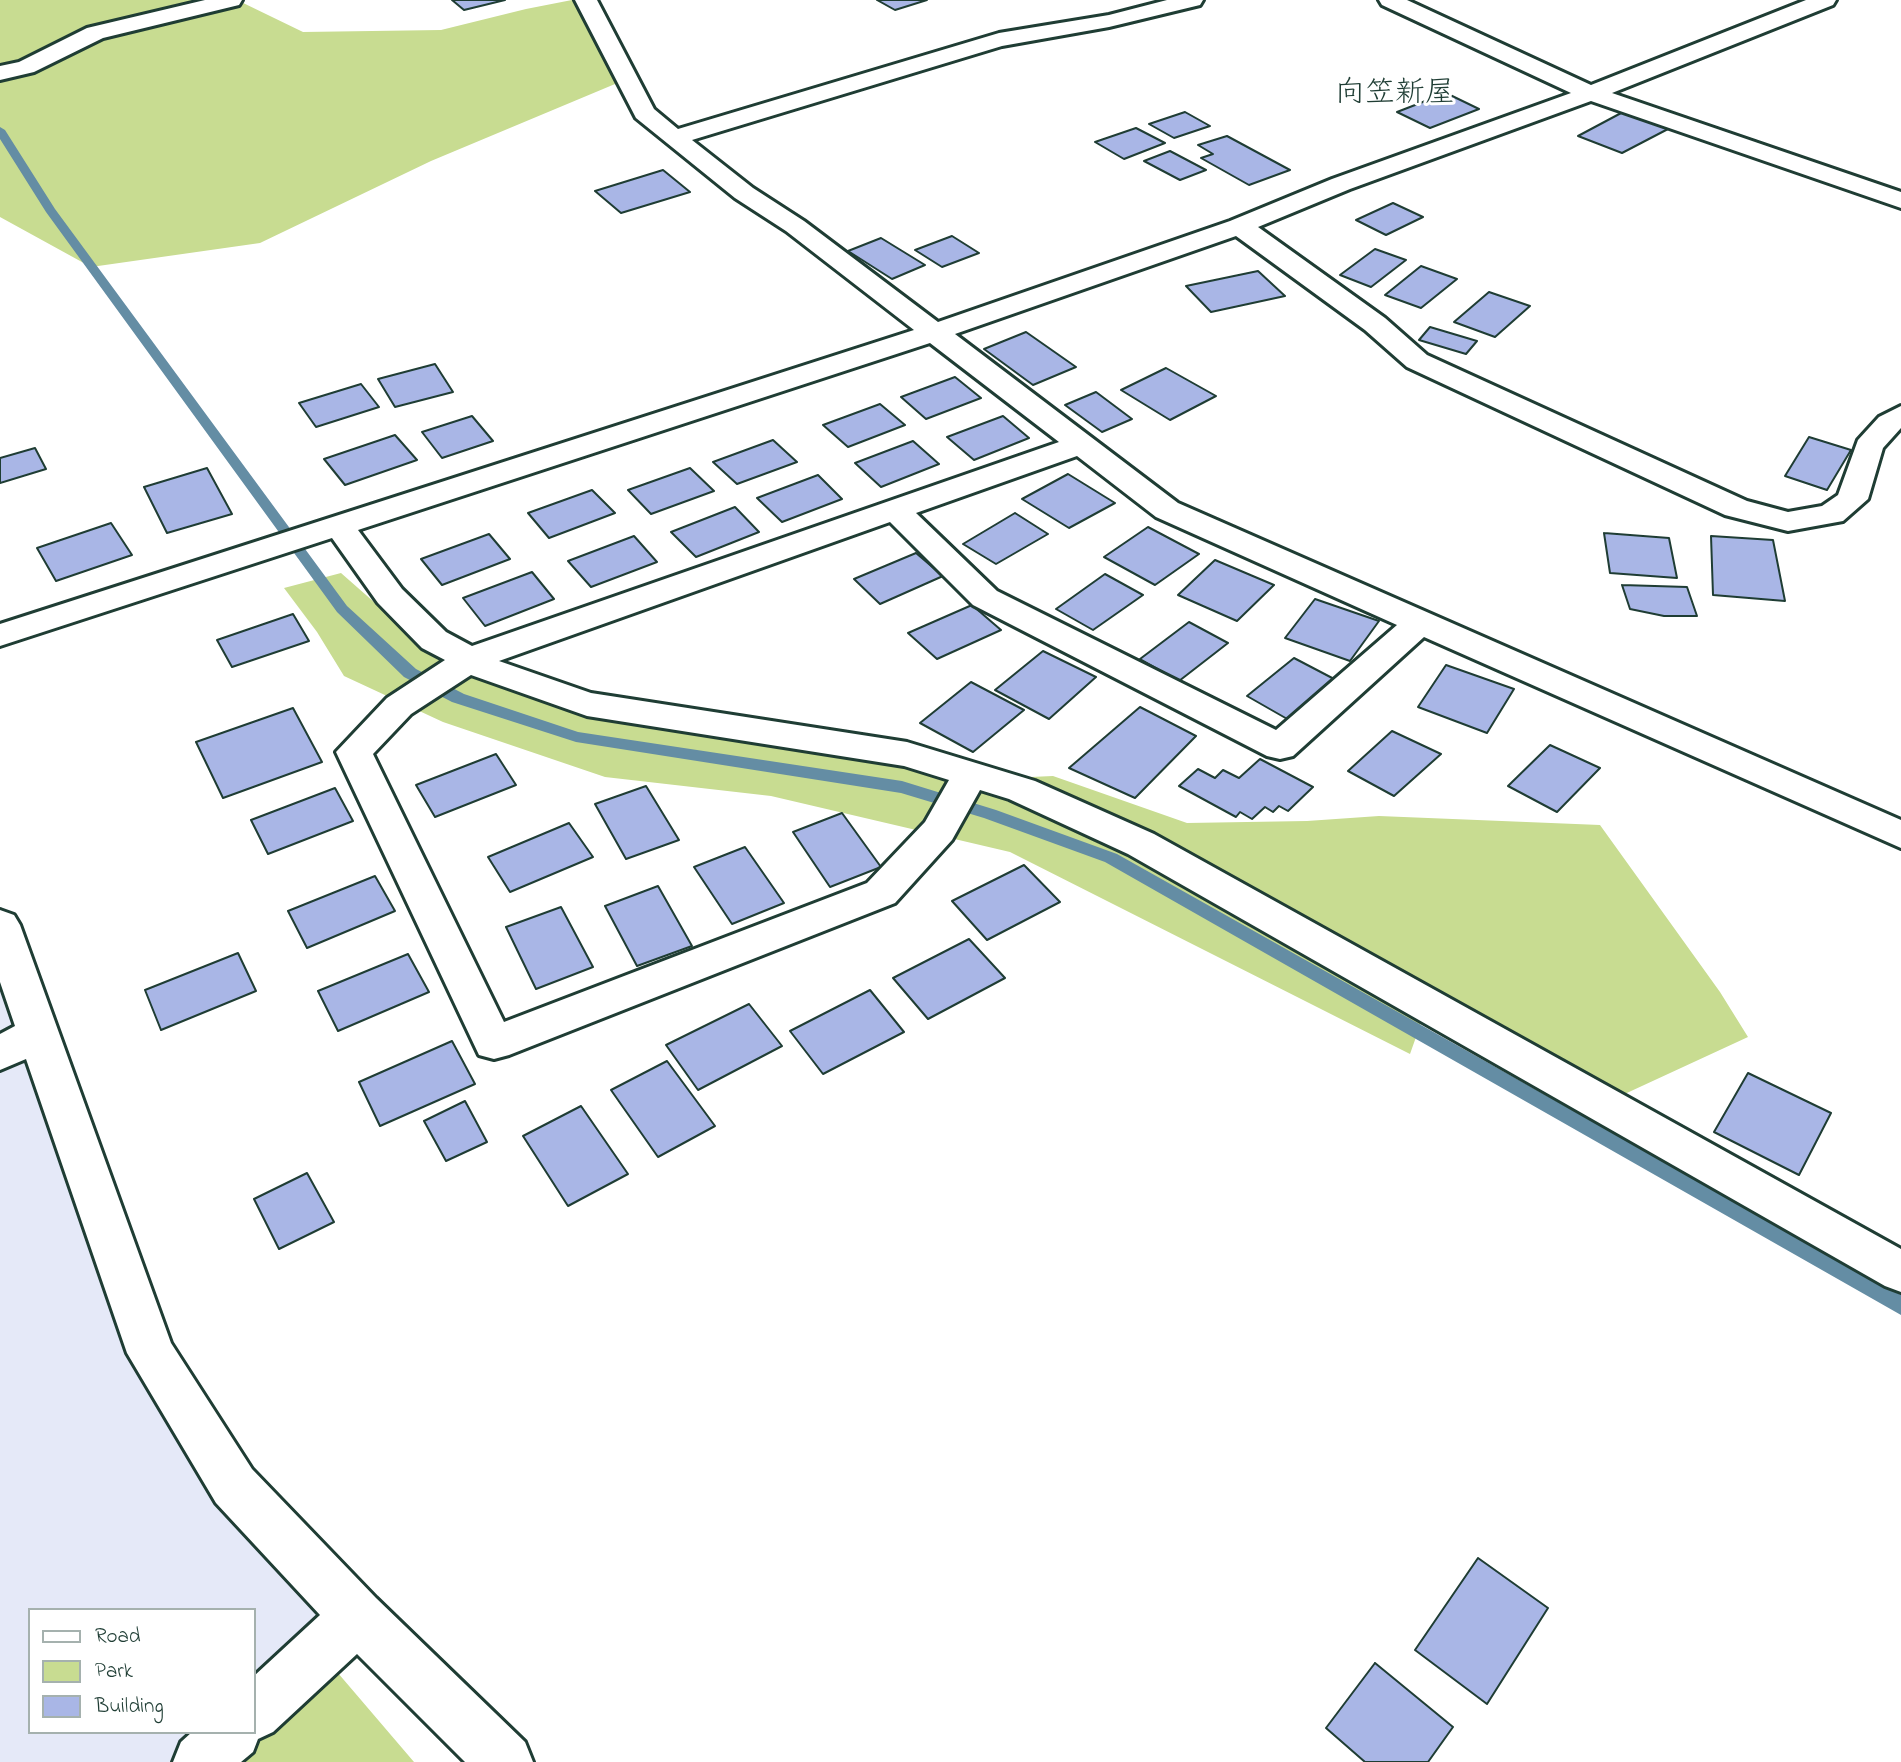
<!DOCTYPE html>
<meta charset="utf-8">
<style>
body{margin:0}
#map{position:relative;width:1901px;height:1762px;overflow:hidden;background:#fff;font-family:"Indie Flower",sans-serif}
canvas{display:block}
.legend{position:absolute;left:28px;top:1608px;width:228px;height:126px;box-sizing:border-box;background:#fff;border:2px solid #a5b1ae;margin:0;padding:9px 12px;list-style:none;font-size:21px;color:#1f3d34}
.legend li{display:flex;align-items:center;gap:14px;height:35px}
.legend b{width:35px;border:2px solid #a5b1ae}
</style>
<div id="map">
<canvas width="1901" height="1762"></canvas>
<ul class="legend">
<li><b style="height:9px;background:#fff"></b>Road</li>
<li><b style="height:19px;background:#c8dc91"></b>Park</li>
<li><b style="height:19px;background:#a9b6e6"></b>Building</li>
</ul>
</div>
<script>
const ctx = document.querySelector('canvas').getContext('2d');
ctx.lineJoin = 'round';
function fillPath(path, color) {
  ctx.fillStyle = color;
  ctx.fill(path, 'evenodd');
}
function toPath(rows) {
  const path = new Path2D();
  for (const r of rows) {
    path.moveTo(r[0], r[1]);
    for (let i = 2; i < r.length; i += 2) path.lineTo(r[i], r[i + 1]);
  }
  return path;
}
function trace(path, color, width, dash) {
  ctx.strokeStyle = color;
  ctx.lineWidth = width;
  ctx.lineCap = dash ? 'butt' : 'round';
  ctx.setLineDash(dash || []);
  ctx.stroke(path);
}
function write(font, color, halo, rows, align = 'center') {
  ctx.font = font + ' "Indie Flower","Klee One",sans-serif';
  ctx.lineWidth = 6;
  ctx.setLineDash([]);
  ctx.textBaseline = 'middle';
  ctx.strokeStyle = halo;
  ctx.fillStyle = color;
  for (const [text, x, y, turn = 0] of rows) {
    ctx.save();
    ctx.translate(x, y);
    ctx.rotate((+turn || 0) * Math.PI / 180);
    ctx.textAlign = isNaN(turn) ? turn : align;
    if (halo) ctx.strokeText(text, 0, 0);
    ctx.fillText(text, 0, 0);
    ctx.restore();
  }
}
const built = toPath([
 [0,918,164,1373,357,1617,254,1719,254,1610,30,1610,30,1732,241,1732,210,1762,0,1762]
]);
const green = toPath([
 [0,0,237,0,303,32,441,30,526,9,572,0,586,0,627,79,431,161,260,243,91,267,0,217],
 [341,573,432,653,564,697,986,779,1053,776,1187,823,1307,821,1379,816,1600,825,1720,992,1748,1037,1603,1104,1427,1006,1410,1054,1010,852,771,796,605,777,443,722,344,676,317,632,284,588],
 [320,1652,414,1762,212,1762,254,1732,254,1713]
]);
const stream = toPath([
 [0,127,5,130,55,209,347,606,416,669,464,694,578,732,902,781,996,810,1117,854,1901,1295,1901,1315,1105,862,984,818,901,793,576,742,452,702,404,677,337,612,46,212,0,139,0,127]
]);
const building = toPath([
 [452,0,505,0,464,10,452,0],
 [877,0,927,0,895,10,877,0],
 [1446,93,1479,109,1430,128,1397,112,1446,93],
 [1185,112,1210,126,1174,138,1149,124,1185,112],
 [1623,112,1668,129,1622,153,1578,136,1623,112],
 [1136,128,1165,143,1124,159,1095,142,1136,128],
 [1227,136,1290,170,1249,185,1201,158,1213,154,1198,145,1227,136],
 [1170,151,1206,170,1180,180,1144,161,1170,151],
 [663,170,690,192,621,213,595,191,663,170],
 [1393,203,1423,217,1386,235,1356,220,1393,203],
 [952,236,979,253,942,267,915,250,952,236],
 [881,238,925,265,892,279,848,251,881,238],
 [1375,249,1406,260,1371,287,1340,275,1375,249],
 [1421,266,1457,279,1421,308,1385,295,1421,266],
 [1258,271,1285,296,1211,312,1186,286,1258,271],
 [1489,292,1530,306,1495,337,1454,322,1489,292],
 [1430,327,1477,341,1466,354,1419,340,1430,327],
 [1026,332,1076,367,1033,385,984,349,1026,332],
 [435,364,453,392,395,407,378,379,435,364],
 [1166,368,1216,396,1170,420,1121,390,1166,368],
 [955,377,981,398,926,419,901,397,955,377],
 [361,384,379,407,316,427,299,403,361,384],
 [1096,392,1132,419,1102,432,1065,405,1096,392],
 [880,404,905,425,848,447,823,425,880,404],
 [472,416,493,441,442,458,422,432,472,416],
 [1003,416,1029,438,974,460,947,437,1003,416],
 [395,435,417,460,345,485,324,459,395,435],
 [1809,437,1851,450,1827,490,1785,476,1809,437],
 [773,440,797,462,737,484,713,462,773,440],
 [913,441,939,464,881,487,855,463,913,441],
 [35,448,46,469,0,483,0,458,35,448],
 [207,468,232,514,167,533,144,487,207,468],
 [690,468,714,491,651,514,628,490,690,468],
 [1068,474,1115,503,1069,528,1022,499,1068,474],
 [818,475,842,499,782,522,757,498,818,475],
 [592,490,615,513,549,538,528,513,592,490],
 [735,507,759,532,696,557,671,532,735,507],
 [1015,513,1048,534,996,564,963,544,1015,513],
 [111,523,132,555,56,581,37,548,111,523],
 [1148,527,1199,554,1155,585,1104,557,1148,527],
 [1604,533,1669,538,1677,578,1610,573,1604,533],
 [489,534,510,559,442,585,421,559,489,534],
 [634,536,657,562,591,587,568,561,634,536],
 [1711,536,1773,540,1785,601,1713,595,1711,536],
 [916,553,943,576,880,604,854,579,916,553],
 [1215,560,1274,585,1237,621,1178,595,1215,560],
 [532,572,554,599,485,626,463,598,532,572],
 [1105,574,1143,595,1093,630,1056,609,1105,574],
 [1622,585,1687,587,1697,616,1664,616,1630,609,1622,585],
 [1315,599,1379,621,1350,661,1285,638,1315,599],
 [972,605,1001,630,937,659,908,633,972,605],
 [293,614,309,641,232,667,217,640,293,614],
 [1189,622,1228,643,1179,681,1140,659,1189,622],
 [1043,651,1096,677,1049,719,995,690,1043,651],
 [1294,658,1336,680,1289,720,1247,696,1294,658],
 [1446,665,1514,689,1487,733,1418,707,1446,665],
 [971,682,1024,710,973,752,920,723,971,682],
 [1140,707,1196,736,1135,798,1069,768,1140,707],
 [293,708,322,762,223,798,196,742,293,708],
 [1392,731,1441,754,1394,796,1348,771,1392,731],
 [1550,745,1600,768,1557,812,1508,786,1550,745],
 [496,754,516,785,435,817,416,785,496,754],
 [1260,759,1313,787,1288,811,1279,806,1273,812,1265,807,1252,819,1240,812,1236,817,1179,786,1198,769,1215,778,1223,770,1239,778,1260,759],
 [646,786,679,840,626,859,595,804,646,786],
 [335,788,353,821,268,854,251,820,335,788],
 [842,813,881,867,830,887,793,832,842,813],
 [569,823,593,857,510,892,488,857,569,823],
 [745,847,784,903,732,924,694,867,745,847],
 [1024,865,1060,902,987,940,952,901,1024,865],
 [375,876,395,911,307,948,288,911,375,876],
 [658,886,692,946,637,966,605,906,658,886],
 [561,907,593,967,536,989,506,927,561,907],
 [969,939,1005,978,928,1019,893,978,969,939],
 [238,953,256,991,161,1030,145,990,238,953],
 [408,954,429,992,338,1031,318,991,408,954],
 [870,990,904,1032,823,1074,790,1031,870,990],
 [749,1004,782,1046,698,1090,666,1045,749,1004],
 [452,1041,475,1084,380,1126,359,1082,452,1041],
 [667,1061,715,1126,658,1157,611,1090,667,1061],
 [1748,1073,1831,1113,1799,1175,1714,1132,1748,1073],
 [465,1101,487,1142,446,1161,424,1121,465,1101],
 [581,1106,628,1174,568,1206,523,1136,581,1106],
 [307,1173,334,1222,279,1249,254,1199,307,1173],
 [1478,1558,1548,1608,1487,1704,1415,1650,1478,1558],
 [1375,1663,1453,1727,1428,1762,1365,1762,1326,1728,1375,1663]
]);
const minor = toPath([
 [205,0,242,0,239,5,103,38,34,72,0,80,0,66,19,62,87,28,205,0],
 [575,0,597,0,654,109,678,129,999,33,1109,15,1167,0,1203,0,1200,5,1109,27,1002,46,692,140,753,188,804,221,938,322,1230,221,1332,179,1571,93,1382,5,1379,0,1407,0,1591,85,1806,0,1836,0,1833,5,1612,93,1901,192,1901,208,1591,101,1350,189,1258,227,1385,318,1427,355,1747,501,1788,512,1822,506,1838,495,1858,440,1879,417,1901,406,1901,428,1883,448,1868,499,1843,521,1788,531,1725,515,1407,367,1365,330,1236,236,955,334,1178,503,1901,820,1901,848,1424,637,1293,756,1280,759,1267,756,973,605,890,522,499,661,591,693,907,742,1035,781,1154,834,1901,1249,1901,1292,1885,1286,1128,854,1009,799,980,790,952,840,895,903,509,1055,494,1059,479,1055,336,752,387,698,445,660,422,648,378,603,332,538,0,646,0,624,914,330,786,231,735,198,636,118,575,0],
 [930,343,1059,442,472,646,446,632,402,589,358,530,930,343],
 [1077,456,1156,517,1397,625,1276,730,997,591,916,513,1077,456],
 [471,675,587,716,904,766,949,780,925,822,867,883,504,1022,373,754,411,714,471,675],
 [0,910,14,915,20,925,171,1343,252,1469,376,1598,525,1742,533,1762,465,1762,357,1654,273,1732,258,1739,253,1752,241,1762,173,1762,181,1742,192,1732,254,1732,254,1676,320,1615,216,1503,127,1353,26,1059,0,1070,0,1034,15,1026,0,982,0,910]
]);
const farQuarternames = [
 ["向笠新屋",1395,96]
];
fillPath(built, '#e5e9f8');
fillPath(green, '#c8dc91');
fillPath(stream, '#648da4');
fillPath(building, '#a9b6e6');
trace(building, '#1f3d34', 2);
trace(minor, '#1f3d34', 6);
fillPath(minor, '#fff');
write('30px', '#1f3d34', '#fff', farQuarternames);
</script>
